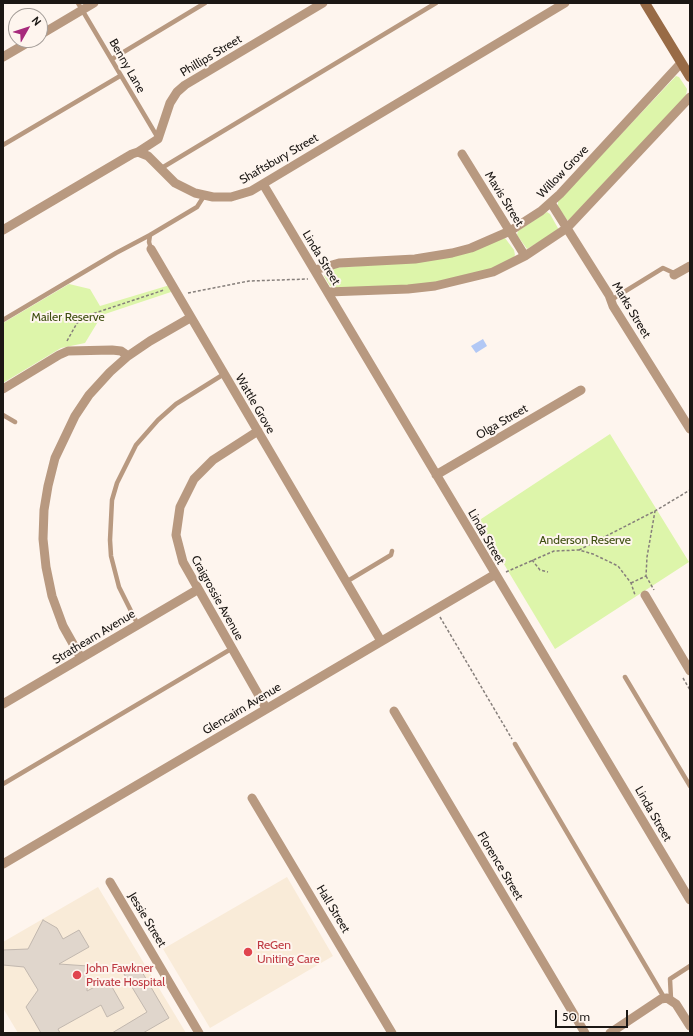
<!DOCTYPE html>
<style>
body{margin:0}
#map{position:relative;width:693px;height:1036px;overflow:hidden;background:#fef5ee;font-family:Cabin,sans-serif}
canvas{display:block}
.frame{position:absolute;inset:0;border:4px solid #1b1714;pointer-events:none}
.north{position:absolute;left:8px;top:8px;width:40px;height:40px;box-sizing:border-box;background:#fef5ee;border:1px solid #a39c97;border-radius:50%;rotate:51deg;font-size:11px;font-weight:700;line-height:16px;text-align:center;color:#1b1714}
.north::after{content:'';display:block;margin:auto;width:14px;height:18px;background:#a72a7c;clip-path:polygon(50% 0,100% 100%,50% 72%,0 100%)}
.scale{position:absolute;left:555px;top:1010px;width:73px;height:18px;box-sizing:border-box;border:2px solid #1b1714;border-top:0;padding-left:5px;font-size:12px;line-height:14px;white-space:nowrap;color:#1b1714;-webkit-text-stroke:3px #fef5ee;paint-order:stroke}
</style>
<div id="map">
<canvas width="693" height="1036"></canvas>
<div class="frame"></div>
<div class="north">N</div>
<div class="scale">50 m</div>
</div>
<script>
const ctx = document.querySelector('canvas').getContext('2d');
ctx.lineJoin = 'round';
function fillPath(path, color) {
  ctx.fillStyle = color;
  ctx.fill(path, 'evenodd');
}
function toPath(rows) {
  const path = new Path2D();
  for (const r of rows) {
    path.moveTo(r[0], r[1]);
    for (let i = 2; i < r.length; i += 2) path.lineTo(r[i], r[i + 1]);
  }
  return path;
}
function trace(path, color, width, dash) {
  ctx.strokeStyle = color;
  ctx.lineWidth = width;
  ctx.lineCap = dash ? 'butt' : 'round';
  ctx.setLineDash(dash || []);
  ctx.stroke(path);
}
function write(font, color, halo, rows, align = 'center') {
  ctx.font = font + ' Cabin,sans-serif';
  ctx.lineWidth = 4;
  ctx.setLineDash([]);
  ctx.textBaseline = 'middle';
  ctx.strokeStyle = halo;
  ctx.fillStyle = color;
  for (const [text, x, y, turn = 0] of rows) {
    ctx.save();
    ctx.translate(x, y);
    ctx.rotate((+turn || 0) * Math.PI / 180);
    ctx.textAlign = isNaN(turn) ? turn : align;
    if (halo) ctx.strokeText(text, 0, 0);
    ctx.fillText(text, 0, 0);
    ctx.restore();
  }
}
const medical = toPath([
 [287,877,333,956,210,1028,163,949],
 [98,887,186,1033,18,1033,3,1008,3,942]
]);
const green = toPath([
 [676,76,679,77,687,89,686,96,571,220,567,220,558,207,558,201],
 [547,212,550,214,559,230,527,249,517,235,518,231],
 [505,238,514,250,515,255,513,258,491,269,422,285,336,288,330,286,324,276,331,268,428,261],
 [69,284,90,289,100,306,170,285,174,291,102,315,85,343,61,348,3,383,3,323],
 [610,434,689,562,555,649,478,521]
]);
const water = toPath([
 [483,339,487,346,476,353,471,346]
]);
const building = toPath([
 [43,920,57,928,63,939,79,930,89,947,59,964,88,966,87,991,108,980,124,1008,107,1017,101,1005,58,1029,60,1033,41,1033,26,1007,38,990,24,967,3,965,3,950,28,949,43,920],
 [138,965,169,1018,143,1033,112,1033,147,1012,124,974,138,965]
]);
const path = toPath([
 [188,293,249,281,308,279],
 [67,341,77,323,92,314,164,290],
 [579,550,655,511,690,490],
 [532,560,540,570,548,572],
 [506,572,554,551,579,550,593,554,618,566,631,583,635,595],
 [646,576,654,590],
 [631,583,646,576,647,557,655,511],
 [440,617,512,739],
 [683,678,690,690]
]);
const lane = toPath([
 [78,3,158,138],
 [112,59,205,3],
 [3,145,120,76],
 [160,169,436,3],
 [151,249,149,242,150,235,197,207,204,196],
 [611,300,663,268,676,274],
 [3,320,116,253,150,235],
 [3,415,15,422],
 [346,582,391,555,392,551],
 [138,625,119,587,111,556,110,540,112,500,117,483,136,445,158,420,176,404,224,374],
 [625,677,690,786],
 [515,744,665,999],
 [3,784,231,649],
 [671,999,670,979,690,966]
]);
const street = toPath([
 [40,35,94,3],
 [3,57,32,40],
 [138,152,158,139,170,103,177,92,185,85,323,3],
 [462,154,525,256],
 [263,184,690,900],
 [551,203,609,295,613,306,690,429],
 [3,230,132,154,138,152,148,156,175,183,195,193,213,197,231,197,251,191,565,3],
 [151,249,381,641],
 [315,270,339,263,415,259,452,253,471,248,510,231,541,211,560,194,681,63],
 [674,275,690,266],
 [328,292,408,289,435,286,493,272,525,256,567,228,690,97],
 [3,389,59,355,68,351,112,350,121,351,128,356],
 [258,431,213,460,194,479,180,507,176,535,183,562,266,708],
 [436,475,581,390],
 [645,595,690,671],
 [81,658,63,626,52,596,46,567,43,539,44,510,48,486,55,458,75,416,89,395,110,372,128,356,150,341,190,318],
 [3,704,197,590],
 [394,711,585,1033],
 [252,798,392,1033],
 [3,864,494,575],
 [110,882,199,1033],
 [610,1033,661,999,667,998,676,1004,690,1026]
]);
const secondary = toPath([
 [645,3,690,77]
]);
const markers = [
 [248,952,5,"#e0444e"],
 [77,975,5,"#e0444e"]
];
const streetNames = [
 ["Phillips Street",211,56,-31],
 ["Benny Lane",127,66,60],
 ["Shaftsbury Street",279,159,-30],
 ["Willow Grove",563,172,-46],
 ["Mavis Street",504,199,58],
 ["Linda Street",321,258,59],
 ["Marks Street",631,310,59],
 ["Wattle Grove",255,404,60],
 ["Olga Street",502,422,-30],
 ["Linda Street",486,537,60],
 ["Craigrossie Avenue",217,598,61],
 ["Strathearn Avenue",94,637,-31],
 ["Glencairn Avenue",242,709,-31],
 ["Linda Street",653,814,60],
 ["Florence Street",500,866,59],
 ["Hall Street",333,909,59],
 ["Jessie Street",147,920,59]
];
const parkNames = [
 ["Mailer Reserve",68,317],
 ["Anderson Reserve",585,540]
];
const healthNames = [
 ["ReGen",257,945],
 ["Uniting Care",257,959],
 ["John Fawkner",86,968],
 ["Private Hospital",86,982]
];
fillPath(medical, '#f9ebd8');
fillPath(green, '#ddf5aa');
fillPath(water, '#b2c8f5');
fillPath(building, '#e0d6cc');
trace(building, '#c2b8af', 1);
trace(path, '#867f7b', 1.5, [3, 2]);
trace(lane, '#b89980', 4.5);
trace(street, '#b89980', 9);
trace(secondary, '#986b46', 10);
for (const [x, y, r, color] of markers) {
  const dot = new Path2D();
  dot.arc(x, y, r, 0, 2 * Math.PI);
  ctx.fillStyle = color;
  ctx.fill(dot);
  trace(dot, '#fef5ee', 1.5);
}
write('12px', '#1b1714', '#fef5ee', streetNames);
write('12px', '#3e4e10', '#fef5ee', parkNames);
write('12px', '#be3a42', '#fef5ee', healthNames, 'left');
</script>
